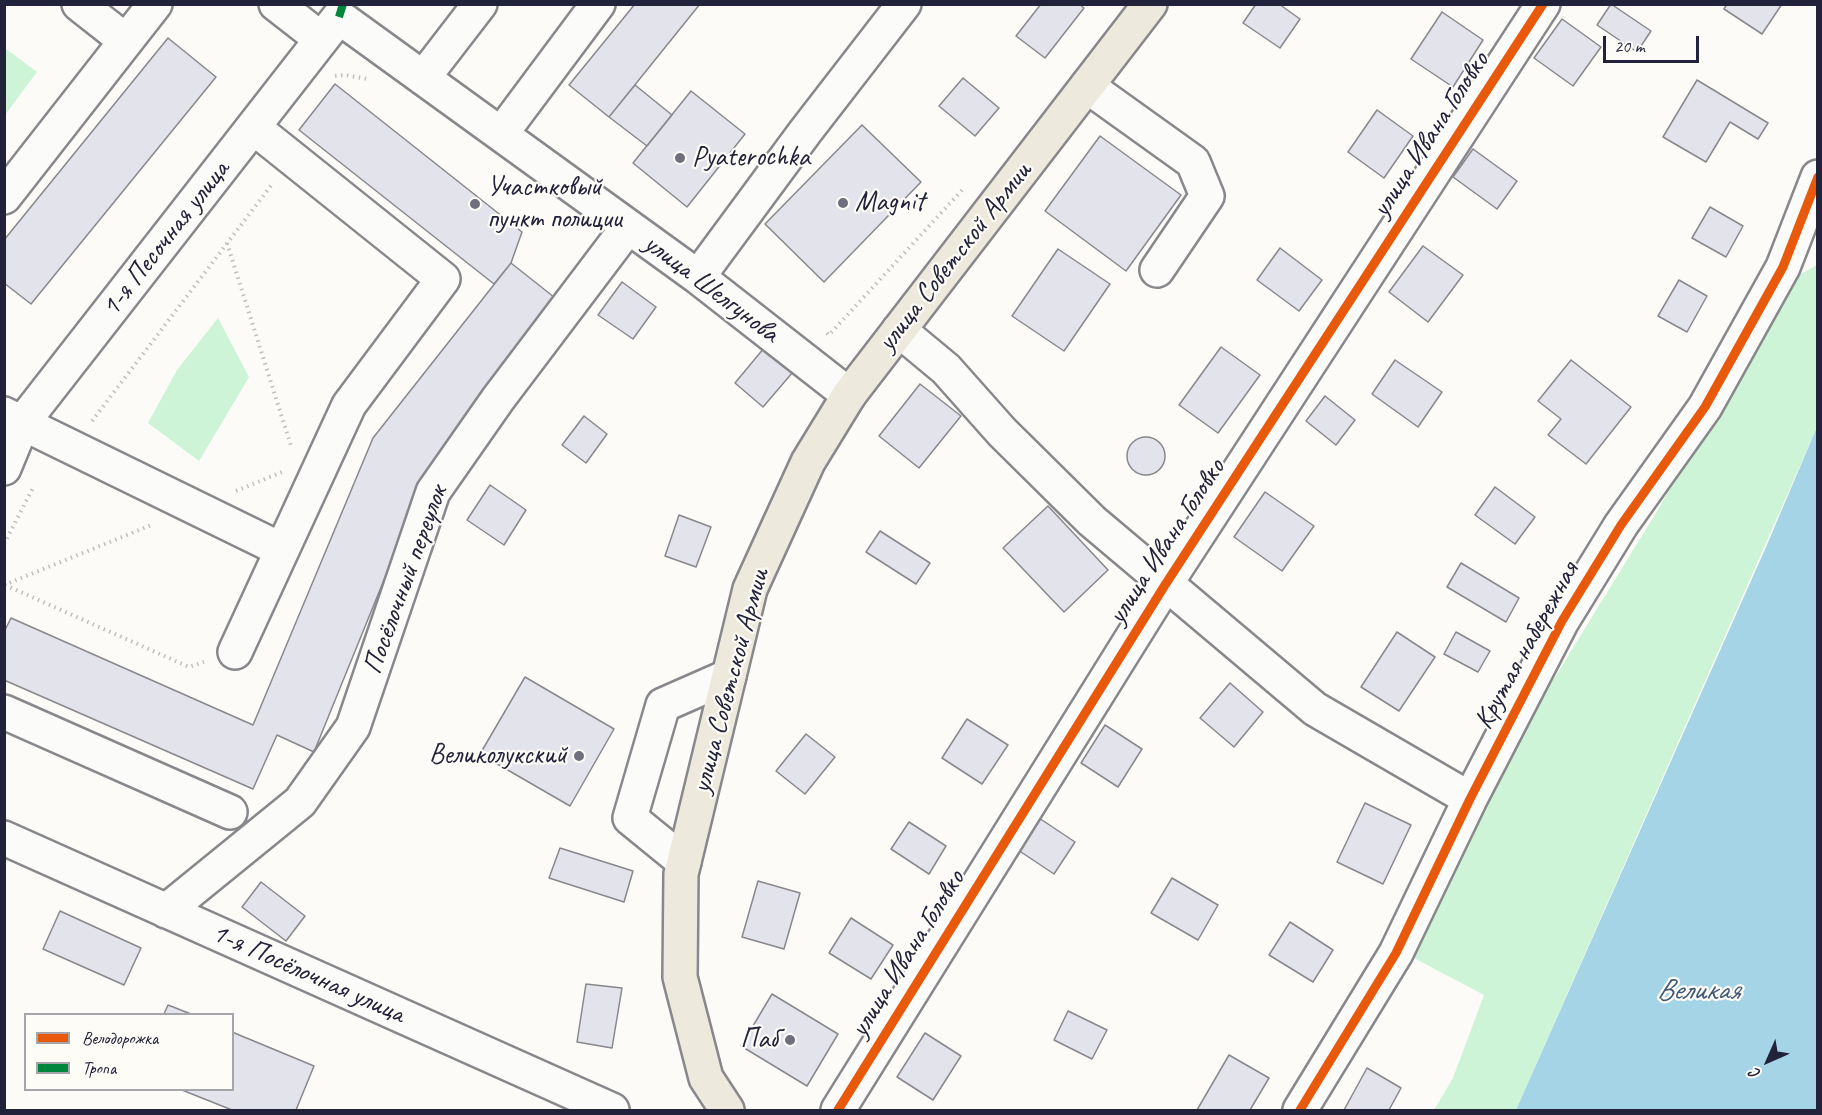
<!DOCTYPE html>
<meta charset="utf-8">
<style>
body{margin:0}
#map{position:relative;width:1822px;height:1115px;overflow:hidden;background:#fcfbf8;font-family:Caveat,sans-serif}
canvas{display:block}
.frame{position:absolute;inset:0;border:6px solid #22223b;pointer-events:none}
.legend{position:absolute;left:24px;top:1013px;width:210px;height:78px;box-sizing:border-box;background:#fdfcf7;border:2px solid #a5a5ac;margin:0;padding:8px 10px;list-style:none;font-size:18px;color:#22223b}
.legend li{display:flex;align-items:center;gap:12px;height:30px}
.legend b{width:30px;border:2px solid #a5a5ac}
.north{position:absolute;left:1738px;top:1031px;width:60px;height:60px;-webkit-text-stroke:4px #fdfcf7;paint-order:stroke;rotate:225deg;font-size:16px;font-weight:700;line-height:24px;text-align:center;color:#22223b}
.north::after{content:'';display:block;margin:auto;width:21px;height:27px;background:#22223b;clip-path:polygon(50% 0,100% 100%,50% 72%,0 100%)}
.scale{position:absolute;left:1603px;top:36px;width:96px;height:27px;box-sizing:border-box;border:3px solid #22223b;border-top:0;padding-left:8px;font-size:18px;line-height:21px;white-space:nowrap;color:#22223b;-webkit-text-stroke:4px #fdfcf7;paint-order:stroke}
</style>
<div id="map">
<canvas width="1822" height="1115"></canvas>
<div class="frame"></div>
<ul class="legend">
<li><b style="height:8px;background:#e8590c"></b>Велодорожка</li>
<li><b style="height:8px;background:#00873e"></b>Тропа</li>
</ul>
<div class="north">С</div>
<div class="scale">20 m</div>
</div>
<script>
const ctx = document.querySelector('canvas').getContext('2d');
ctx.lineJoin = 'round';
function fillPath(path, color) {
  ctx.fillStyle = color;
  ctx.fill(path, 'evenodd');
}
function toPath(rows) {
  const path = new Path2D();
  for (const r of rows) {
    if (r.length === 3) {
      path.moveTo(r[0] + r[2], r[1]);
      path.arc(r[0], r[1], r[2], 0, 2 * Math.PI);
      continue;
    }
    path.moveTo(r[0], r[1]);
    for (let i = 2; i < r.length; i += 2) path.lineTo(r[i], r[i + 1]);
  }
  return path;
}
function trace(path, color, width, dash) {
  ctx.strokeStyle = color;
  ctx.lineWidth = width;
  ctx.lineCap = dash ? 'butt' : 'round';
  ctx.setLineDash(dash || []);
  ctx.stroke(path);
}
function write(font, color, halo, rows, align = 'center') {
  ctx.font = font + ' Caveat,sans-serif';
  ctx.lineWidth = 4.5;
  ctx.setLineDash([]);
  ctx.textBaseline = 'middle';
  ctx.strokeStyle = halo;
  ctx.fillStyle = color;
  for (const [text, x, y, turn = 0] of rows) {
    ctx.save();
    ctx.translate(x, y);
    ctx.rotate((+turn || 0) * Math.PI / 180);
    ctx.textAlign = isNaN(turn) ? turn : align;
    if (halo) ctx.strokeText(text, 0, 0);
    ctx.fillText(text, 0, 0);
    ctx.restore();
  }
}
const green = toPath([
 [5,48,37,72,5,115,4,115],
 [1817,265,1817,427,1516,1110,1434,1110,1453,1078,1484,995,1412,957,1536,708,1659,508,1786,282],
 [218,318,249,377,199,461,148,423,177,370]
]);
const water = toPath([
 [1817,427,1817,1110,1516,1110,1766,547]
]);
const building = toPath([
 [635,4,700,4,609,117,569,85,635,4],
 [1041,4,1079,4,1084,8,1045,58,1016,36,1041,4],
 [1256,4,1279,4,1300,19,1280,48,1243,23,1256,4],
 [1611,4,1651,31,1637,52,1597,25,1611,4],
 [1727,4,1782,4,1762,34,1724,9,1727,4],
 [1442,12,1483,40,1453,87,1411,59,1442,12],
 [1562,19,1601,47,1573,86,1534,58,1562,19],
 [168,38,216,77,31,304,4,283,4,240,168,38],
 [963,78,999,108,975,136,939,106,963,78],
 [1697,80,1768,123,1758,139,1730,122,1706,162,1663,137,1697,80],
 [335,84,522,232,511,263,494,284,299,130,335,84],
 [635,85,672,115,647,146,609,117,635,85],
 [691,91,745,134,687,207,633,163,691,91],
 [1377,110,1413,136,1384,178,1348,152,1377,110],
 [862,125,921,182,824,282,765,224,862,125],
 [1100,136,1181,195,1126,271,1045,211,1100,136],
 [1473,149,1517,181,1497,209,1453,177,1473,149],
 [1710,207,1743,226,1726,257,1692,238,1710,207],
 [1423,246,1463,275,1428,322,1389,292,1423,246],
 [1280,248,1322,280,1299,311,1257,280,1280,248],
 [1058,249,1110,284,1064,351,1012,316,1058,249],
 [511,263,564,305,425,479,314,752,277,735,253,789,4,680,4,632,11,618,253,725,373,438,511,263],
 [1679,280,1707,296,1687,332,1658,316,1679,280],
 [622,282,656,307,633,339,598,315,622,282],
 [1221,347,1260,375,1218,433,1179,405,1221,347],
 [764,348,793,372,763,407,735,383,764,348],
 [1395,360,1442,392,1418,427,1372,394,1395,360],
 [1571,360,1631,407,1586,464,1548,435,1561,419,1538,401,1571,360],
 [920,384,961,416,919,468,879,436,920,384],
 [1325,396,1355,420,1336,445,1306,421,1325,396],
 [584,416,607,434,586,463,562,445,584,416],
 [1146,456,19],
 [490,485,526,510,504,545,467,520,490,485],
 [1495,487,1535,517,1515,544,1475,515,1495,487],
 [1265,492,1314,526,1282,571,1234,537,1265,492],
 [1048,506,1108,570,1064,612,1003,548,1048,506],
 [679,515,711,527,696,567,665,556,679,515],
 [880,531,930,563,916,584,866,552,880,531],
 [1461,563,1519,598,1506,622,1447,587,1461,563],
 [1397,632,1435,657,1399,711,1361,687,1397,632],
 [1456,632,1490,651,1478,672,1444,654,1456,632],
 [525,677,614,729,570,806,480,754,525,677],
 [1230,683,1263,712,1234,747,1200,718,1230,683],
 [967,719,1008,745,982,784,942,758,967,719],
 [1105,725,1142,749,1118,787,1081,763,1105,725],
 [806,734,835,757,805,794,776,771,806,734],
 [1365,803,1411,825,1383,884,1337,862,1365,803],
 [1039,818,1075,842,1054,874,1018,850,1039,818],
 [909,822,946,846,929,874,891,849,909,822],
 [560,848,633,871,624,902,549,878,560,848],
 [1172,878,1218,905,1198,940,1151,913,1172,878],
 [758,881,800,893,784,949,742,937,758,881],
 [261,882,305,916,286,941,242,907,261,882],
 [60,911,141,948,124,985,43,949,60,911],
 [851,918,893,945,871,979,829,953,851,918],
 [1290,922,1333,950,1313,982,1269,955,1290,922],
 [586,984,622,988,612,1048,577,1042,586,984],
 [772,994,838,1034,807,1086,741,1046,772,994],
 [168,1005,191,1014,164,1014,168,1005],
 [1068,1011,1107,1030,1092,1059,1054,1040,1068,1011],
 [232,1032,314,1066,296,1110,232,1110,182,1090,232,1090,232,1032],
 [925,1033,961,1056,933,1100,897,1077,925,1033],
 [1229,1055,1269,1078,1250,1110,1197,1110,1229,1055],
 [1367,1068,1401,1088,1389,1110,1344,1110,1367,1068]
]);
const path = toPath([
 [335,76,345,75,367,79],
 [227,243,292,449],
 [827,333,829,335,963,189],
 [92,421,273,183],
 [236,491,282,472],
 [4,544,34,486],
 [4,585,154,524],
 [5,585,189,667,204,662]
]);
const minor = toPath([
 [276,4,321,39],
 [126,41,155,4],
 [423,78,480,4],
 [1087,86,1193,162,1207,196,1157,270],
 [501,134,598,4],
 [4,197,126,41,79,4],
 [698,277,805,132,904,4],
 [899,330,946,369,1002,432,1092,521,1315,709,1470,799],
 [4,414,282,550],
 [4,468,23,422,339,17,698,277,849,395],
 [235,652,349,405,443,279,253,127],
 [4,712,230,812],
 [4,838,612,1110],
 [684,862,630,818,663,705,729,676],
 [166,911,300,802,353,727,433,492,498,399,628,227],
 [838,1110,1165,585,1543,4],
 [1300,1110,1396,953,1470,799,1562,621,1621,525,1705,407,1783,267,1818,177]
]);
const major = toPath([
 [727,1110,706,1078,680,977,681,874,750,589,808,462,849,395,1150,4]
]);
const quiet = toPath([
 [339,17,343,4]
]);
const cycleway = toPath([
 [838,1110,1165,585,1543,4],
 [1300,1110,1396,953,1470,799,1562,621,1621,525,1705,407,1783,267,1818,177]
]);
const markers = [
 [680,158,6,"#6e6e7d"],
 [843,203,6,"#6e6e7d"],
 [475,204,6,"#6e6e7d"],
 [579,756,6,"#6e6e7d"],
 [790,1040,6,"#6e6e7d"]
];
const streetNames = [
 ["улица Ивана Головко",1431,135,-57],
 ["1-я Песочная улица",166,239,-52],
 ["улица Советской Армии",955,257,-52],
 ["улица Шелгунова",711,289,37],
 ["улица Ивана Головко",1167,542,-57],
 ["Посёлочный переулок",406,580,-70],
 ["Крутая набережная",1527,646,-61],
 ["улица Советской Армии",731,681,-75],
 ["улица Ивана Головко",908,954,-58],
 ["1-я Посёлочная улица",308,974,24]
];
const poiNames = [
 ["Pyaterochka",692,158],
 ["Участковый",487,188],
 ["пункт полиции",487,220],
 ["Magnit",855,203],
 ["Великолукский",567,756,"right"],
 ["Паб",778,1040,"right"]
];
const waterNames = [
 ["Великая",1698,991]
];
fillPath(green, '#cdf4d6');
fillPath(water, '#a4d4e6');
fillPath(building, '#e2e3eb');
trace(building, '#88888c', 1.5);
trace(minor, '#88888c', 38);
trace(major, '#88888c', 38);
trace(path, '#bfbfc0', 4, [1.5, 4.5]);
trace(minor, '#fbfbf9', 33);
trace(major, '#edeadd', 33);
trace(quiet, '#00873e', 8, [15, 8]);
trace(cycleway, '#e8590c', 9);
for (const [x, y, r, color] of markers) {
  const dot = new Path2D();
  dot.arc(x, y, r, 0, 2 * Math.PI);
  ctx.fillStyle = color;
  ctx.fill(dot);
  trace(dot, '#fdfcf7', 2);
}
write('28px', '#22223b', '#fdfcf7', streetNames);
write('28px', '#22223b', '#fdfcf7', poiNames, 'left');
write('italic 30px', '#425a74', '#fdfcf7', waterNames);
</script>
